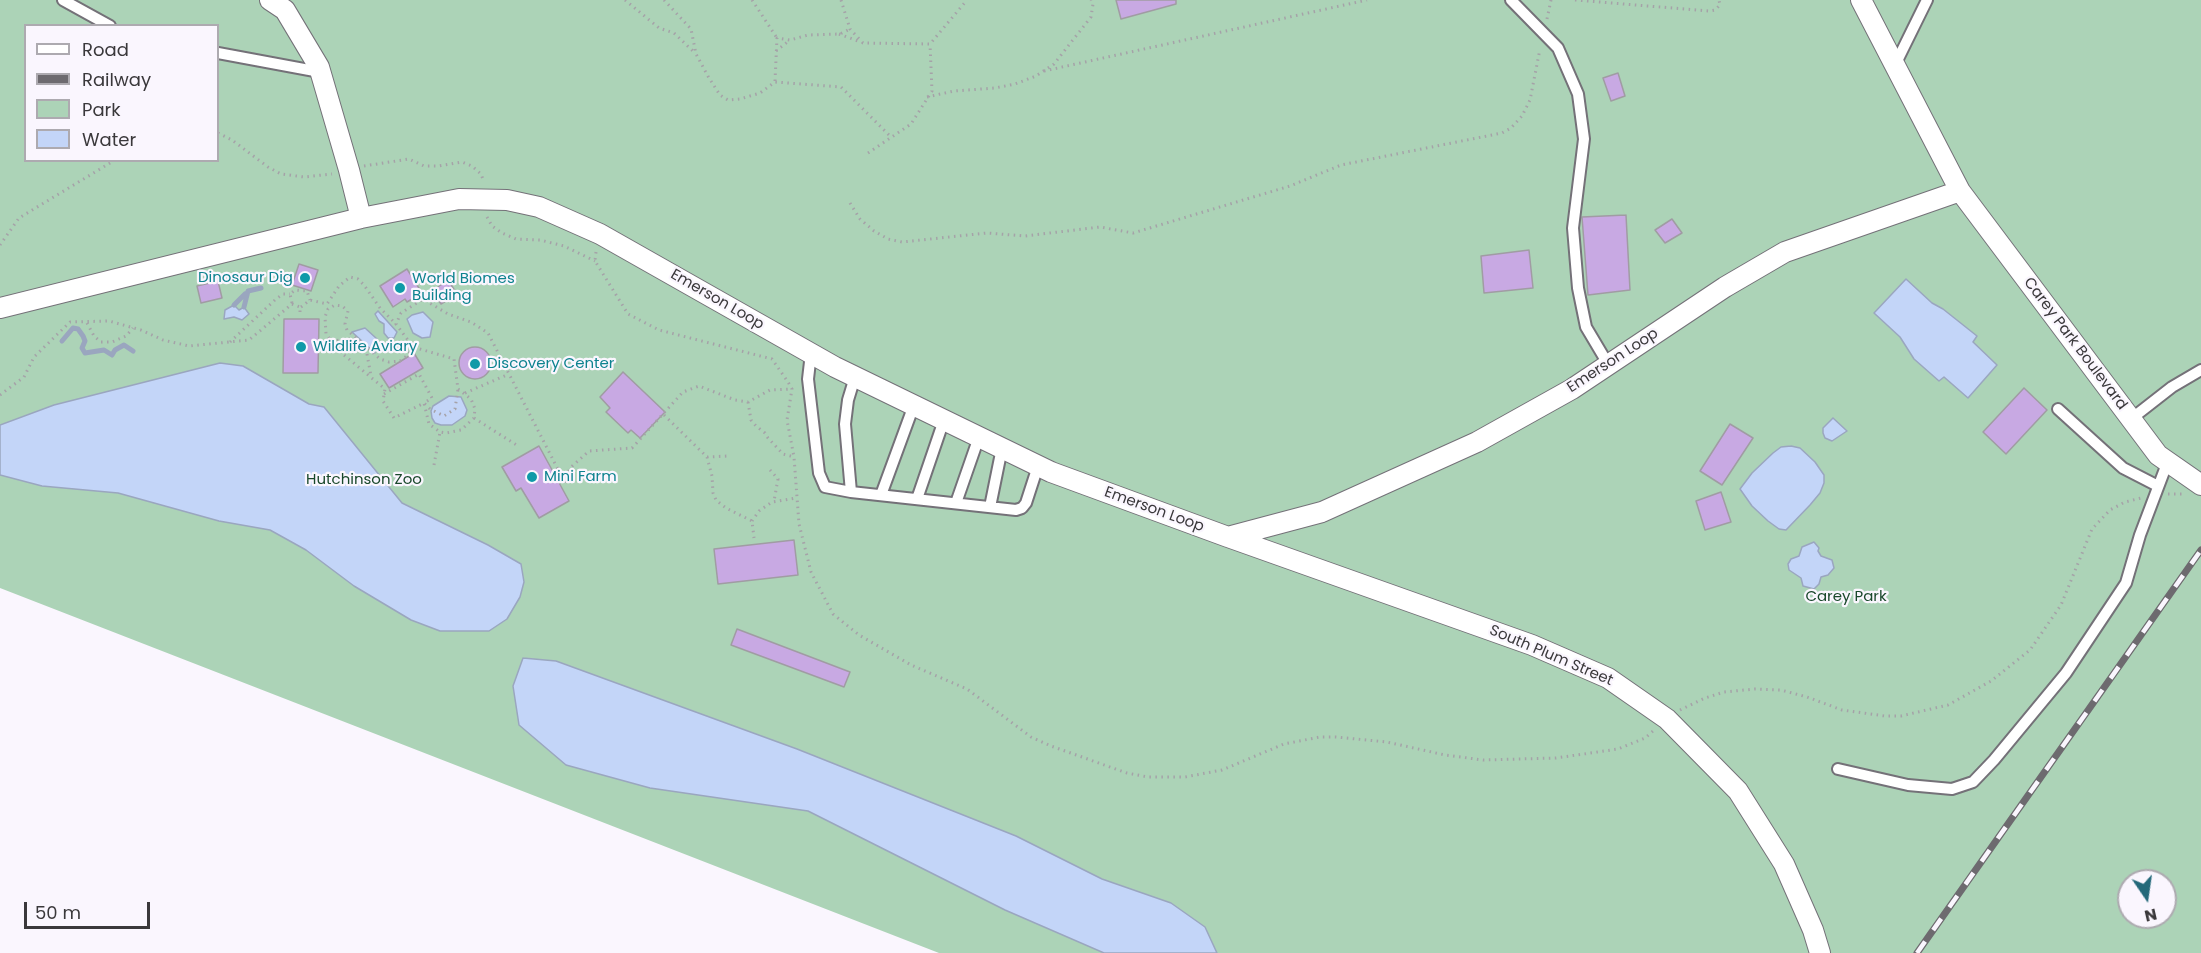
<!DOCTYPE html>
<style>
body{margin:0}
#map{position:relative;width:2201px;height:953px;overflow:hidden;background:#faf6fe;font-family:Poppins,sans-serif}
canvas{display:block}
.legend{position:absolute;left:24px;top:24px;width:195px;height:138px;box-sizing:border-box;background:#faf6fe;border:2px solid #adaab0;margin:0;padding:8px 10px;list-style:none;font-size:18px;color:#3a383b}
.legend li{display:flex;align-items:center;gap:12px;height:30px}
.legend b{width:30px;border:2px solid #adaab0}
.north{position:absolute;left:2117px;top:869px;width:60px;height:60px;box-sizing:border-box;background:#faf6fe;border:2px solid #adaab0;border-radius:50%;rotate:167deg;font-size:16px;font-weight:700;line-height:24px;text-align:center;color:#3a383b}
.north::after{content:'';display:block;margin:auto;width:21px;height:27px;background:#24697a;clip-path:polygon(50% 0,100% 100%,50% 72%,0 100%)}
.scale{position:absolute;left:24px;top:902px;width:126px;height:27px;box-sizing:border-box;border:3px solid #3a383b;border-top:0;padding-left:8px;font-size:18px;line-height:21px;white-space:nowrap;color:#3a383b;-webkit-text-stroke:4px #faf6fe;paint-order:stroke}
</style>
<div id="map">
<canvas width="2201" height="953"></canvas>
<ul class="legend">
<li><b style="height:8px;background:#fff"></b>Road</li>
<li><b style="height:8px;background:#6d6a6f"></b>Railway</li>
<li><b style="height:16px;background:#acd3b7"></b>Park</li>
<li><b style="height:16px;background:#c3d5f8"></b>Water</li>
</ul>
<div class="north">N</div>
<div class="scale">50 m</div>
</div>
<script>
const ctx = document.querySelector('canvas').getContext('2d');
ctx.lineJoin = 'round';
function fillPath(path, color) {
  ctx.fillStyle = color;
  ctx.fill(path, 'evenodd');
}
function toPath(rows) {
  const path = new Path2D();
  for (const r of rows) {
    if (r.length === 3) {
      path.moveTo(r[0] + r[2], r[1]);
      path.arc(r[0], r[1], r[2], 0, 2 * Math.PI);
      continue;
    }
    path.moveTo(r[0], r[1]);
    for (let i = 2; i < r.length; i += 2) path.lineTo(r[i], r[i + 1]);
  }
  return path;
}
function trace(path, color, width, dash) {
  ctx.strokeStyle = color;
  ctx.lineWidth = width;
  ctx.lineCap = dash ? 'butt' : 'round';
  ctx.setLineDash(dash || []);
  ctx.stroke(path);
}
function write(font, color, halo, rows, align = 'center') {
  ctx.font = font + ' Poppins,sans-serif';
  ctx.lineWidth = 4.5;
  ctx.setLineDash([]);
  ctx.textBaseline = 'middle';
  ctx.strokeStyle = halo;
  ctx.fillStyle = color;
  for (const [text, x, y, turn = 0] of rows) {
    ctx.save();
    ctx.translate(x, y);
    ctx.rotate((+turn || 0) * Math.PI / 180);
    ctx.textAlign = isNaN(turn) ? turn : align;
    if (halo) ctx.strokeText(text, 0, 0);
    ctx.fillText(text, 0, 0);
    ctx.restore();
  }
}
const green = toPath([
 [0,0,2201,0,2201,953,939,953,0,588],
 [26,26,218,26,218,160,26,160],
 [2129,881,2165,881,2165,917,2129,917]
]);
const water = toPath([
 [1906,279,1932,303,1943,309,1977,336,1973,342,1997,365,1968,398,1944,377,1939,381,1914,359,1900,337,1874,313,1906,279],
 [234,305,239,310,244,307,249,314,242,320,234,317,224,319,225,310,234,305],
 [378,311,397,332,394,338,388,338,384,333,384,324,379,321,375,314,378,311],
 [423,312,433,322,430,337,422,338,413,333,407,319,412,315,423,312],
 [365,328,377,339,375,353,352,332,365,328],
 [220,363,243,366,309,404,324,407,402,503,488,545,521,564,524,582,520,597,507,619,489,631,440,631,411,620,354,586,306,550,270,530,219,521,118,493,42,486,0,475,0,425,54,405,220,363],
 [449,396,461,397,467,410,465,416,452,425,441,425,435,423,432,418,431,411,433,406,449,396],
 [1833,418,1847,431,1832,441,1825,438,1823,433,1823,428,1833,418],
 [1791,446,1800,448,1815,462,1824,475,1824,483,1820,493,1810,505,1786,530,1779,529,1768,521,1752,506,1740,489,1752,473,1773,453,1781,447,1791,446],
 [1814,542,1819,548,1818,551,1821,556,1832,560,1834,568,1828,575,1821,577,1819,584,1814,589,1803,586,1801,578,1789,570,1788,564,1791,559,1799,556,1802,547,1814,542],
 [523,658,556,661,797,749,1016,836,1102,879,1171,903,1205,927,1217,953,1104,953,1005,910,808,811,650,788,566,765,519,725,513,686,523,658]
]);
const stream = toPath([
 [234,305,245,294],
 [244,307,248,291,261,288],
 [62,341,73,328,78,329,83,336,85,341,82,348,85,353,104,350,112,355,115,350,124,345,133,351]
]);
const building = toPath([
 [1116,0,1176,0,1176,4,1121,19,1116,0],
 [1618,73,1625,96,1611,101,1603,78,1618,73],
 [1626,215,1630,290,1588,295,1582,217,1626,215],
 [1672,219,1682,233,1665,243,1655,230,1672,219],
 [1529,250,1533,288,1484,293,1481,256,1529,250],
 [299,264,318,270,311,291,292,285,299,264],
 [407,269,422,293,407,302,405,299,393,307,380,286,407,269],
 [448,280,457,294,441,304,432,291,448,280],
 [218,281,222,298,201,303,197,286,218,281],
 [284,319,319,319,318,373,283,373,284,319],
 [475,363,16],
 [414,353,423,368,389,388,380,374,414,353],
 [623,372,665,412,640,438,631,430,628,433,606,412,610,408,600,397,623,372],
 [2024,388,2047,410,2006,454,1983,432,2024,388],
 [1730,424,1753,438,1722,485,1700,471,1730,424],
 [539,446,569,501,539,518,521,488,516,491,502,467,539,446],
 [1721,492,1731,522,1705,530,1696,501,1721,492],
 [794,540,798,575,718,584,714,549,794,540],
 [737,629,850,672,844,687,731,645,737,629]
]);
const path = toPath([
 [625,0,659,28,674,33,695,53],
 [664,0,691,29,696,54,709,78,720,95,728,100,740,99,760,93,775,82,841,87,891,137],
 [752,0,777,38],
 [841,0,850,29,863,43,930,44,967,0],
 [1575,0,1709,11,1715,10,1720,5,1719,0],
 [1547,19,1551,0],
 [839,34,858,41],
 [776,51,790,40],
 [1044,71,1367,0],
 [775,81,777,38,790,40,808,35,840,34,850,29],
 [927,97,954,91,995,88,1015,84,1036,76,1054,64,1091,17,1093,4,1091,0],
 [218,133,232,140,268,167,281,174,304,177,332,174],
 [868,153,911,124,932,91,930,44],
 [364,166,409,159,424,166,439,166,462,162,472,166,481,174,484,182],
 [850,203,860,219,874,231,888,239,902,242,987,233,1025,236,1100,227,1133,233,1290,186,1341,165,1502,133,1511,128,1522,116,1530,100,1540,49],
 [487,217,492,226,502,233,516,239,540,240,564,246,595,261],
 [0,245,19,218,115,160],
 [596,252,595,261,628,314,659,330,772,359,788,382,792,389,787,420,794,457,799,524,811,572,833,614,859,635,911,665,967,689,1031,737,1051,746,1127,773,1148,777,1185,777,1222,770,1284,744,1320,737,1336,737,1387,742,1445,755,1483,760,1556,758,1618,749,1645,738,1654,730],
 [292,303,290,294,295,290,307,291,310,300],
 [301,307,310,300,327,304,339,286,350,277,358,279,364,285,380,308,396,324],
 [87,323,94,336,101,342,112,342,126,336,133,328],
 [331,341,350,339],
 [230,342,276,299,283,294,290,294],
 [413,347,408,355,400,361,389,362,380,359,347,330,345,324,348,311,342,306,335,305,328,309,325,317,326,334,338,350,385,389,383,401,394,418,424,403,429,424,440,432,446,433,461,430,474,418,475,409,471,399,458,389,454,359,413,347,396,324,401,313,423,299,448,314,471,322,488,333,565,483,570,468,589,451,632,448,683,392,699,386,735,400,748,402,770,390,792,389],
 [367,354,371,376],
 [465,393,509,374],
 [384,394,419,374,432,398,424,403,430,409,444,416,455,409,458,389],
 [0,395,24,377,34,357,70,322,109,321,141,330,163,340,189,346,249,340,292,304,300,307,300,316],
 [748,402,751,420,756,426,765,433,768,438,783,454,794,457],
 [664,415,707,457,728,456],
 [474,418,518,446],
 [707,457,712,476,713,493,716,500,726,508,752,521,754,538],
 [434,465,440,432],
 [770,470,778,479,774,501],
 [2168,494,2183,494],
 [752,521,759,511,772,502,796,498],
 [1680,710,1705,698,1724,692,1755,689,1781,690,1807,697,1842,710,1885,716,1901,716,1948,705,1991,681,2030,650,2061,605,2092,529,2110,510,2125,502,2141,498]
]);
const service = toPath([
 [63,0,110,26],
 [1511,0,1558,48,1578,94,1584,139,1573,228,1578,288,1586,327,1608,364],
 [218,53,320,72],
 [1895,65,1927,0],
 [811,353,808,379,819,473,825,487,851,492,1016,510,1022,508,1026,503,1038,466],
 [2058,409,2123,468,2158,486],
 [2131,419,2172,387,2201,370],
 [851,492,845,424,848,400,855,377],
 [881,495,914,405],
 [917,499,944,420],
 [956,503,979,437],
 [990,507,1002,448],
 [1838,769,1908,785,1952,789,1973,782,1994,760,2066,673,2126,583,2140,535,2168,461]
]);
const minor = toPath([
 [270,0,285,10,319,67,349,170,361,218,459,199,507,200,539,207,600,234,835,367,1051,472,1228,537,1322,512,1477,442,1572,389,1725,287,1785,252,1960,191],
 [1861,0,1960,191,2158,455,2201,485],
 [0,308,361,218],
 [1228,537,1532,645,1608,678,1667,719,1738,791,1784,864,1813,930,1820,953]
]);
const rail = toPath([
 [1917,953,2201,550]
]);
const markers = [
 [305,278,6,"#0f9aa8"],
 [400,288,6,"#0f9aa8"],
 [301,347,6,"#0f9aa8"],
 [475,364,6,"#0f9aa8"],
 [532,477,6,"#0f9aa8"]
];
const cultureNames = [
 ["Dinosaur Dig",293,278,"right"],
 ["World Biomes",412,279],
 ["Building",412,296],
 ["Wildlife Aviary",313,347],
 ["Discovery Center",487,364],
 ["Mini Farm",544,477]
];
const streetNames = [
 ["Emerson Loop",717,300,30],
 ["Carey Park Boulevard",2075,344,53],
 ["Emerson Loop",1613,361,-33],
 ["Emerson Loop",1154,510,20],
 ["South Plum Street",1551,656,23]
];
const parkNames = [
 ["Hutchinson Zoo",364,480],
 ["Carey Park",1846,597]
];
fillPath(green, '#acd3b7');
fillPath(water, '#c3d5f8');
trace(water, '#9aa6bf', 1.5);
trace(stream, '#9aa6bf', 5);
fillPath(building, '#c8a9e3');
trace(building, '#a09ca3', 1.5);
trace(service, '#747178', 14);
trace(minor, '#747178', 22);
trace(path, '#a5a2a8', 3, [1.5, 4.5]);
trace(service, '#fff', 10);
trace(minor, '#fff', 20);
trace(rail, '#6d6a6f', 7);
trace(rail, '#faf6fe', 4.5, [14]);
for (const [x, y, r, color] of markers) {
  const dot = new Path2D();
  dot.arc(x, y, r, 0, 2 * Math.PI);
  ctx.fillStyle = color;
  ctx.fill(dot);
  trace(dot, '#faf6fe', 2);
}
write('15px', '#0d838f', '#faf6fe', cultureNames, 'left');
write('15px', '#3a383b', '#faf6fe', streetNames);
write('15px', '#19482b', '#faf6fe', parkNames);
</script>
